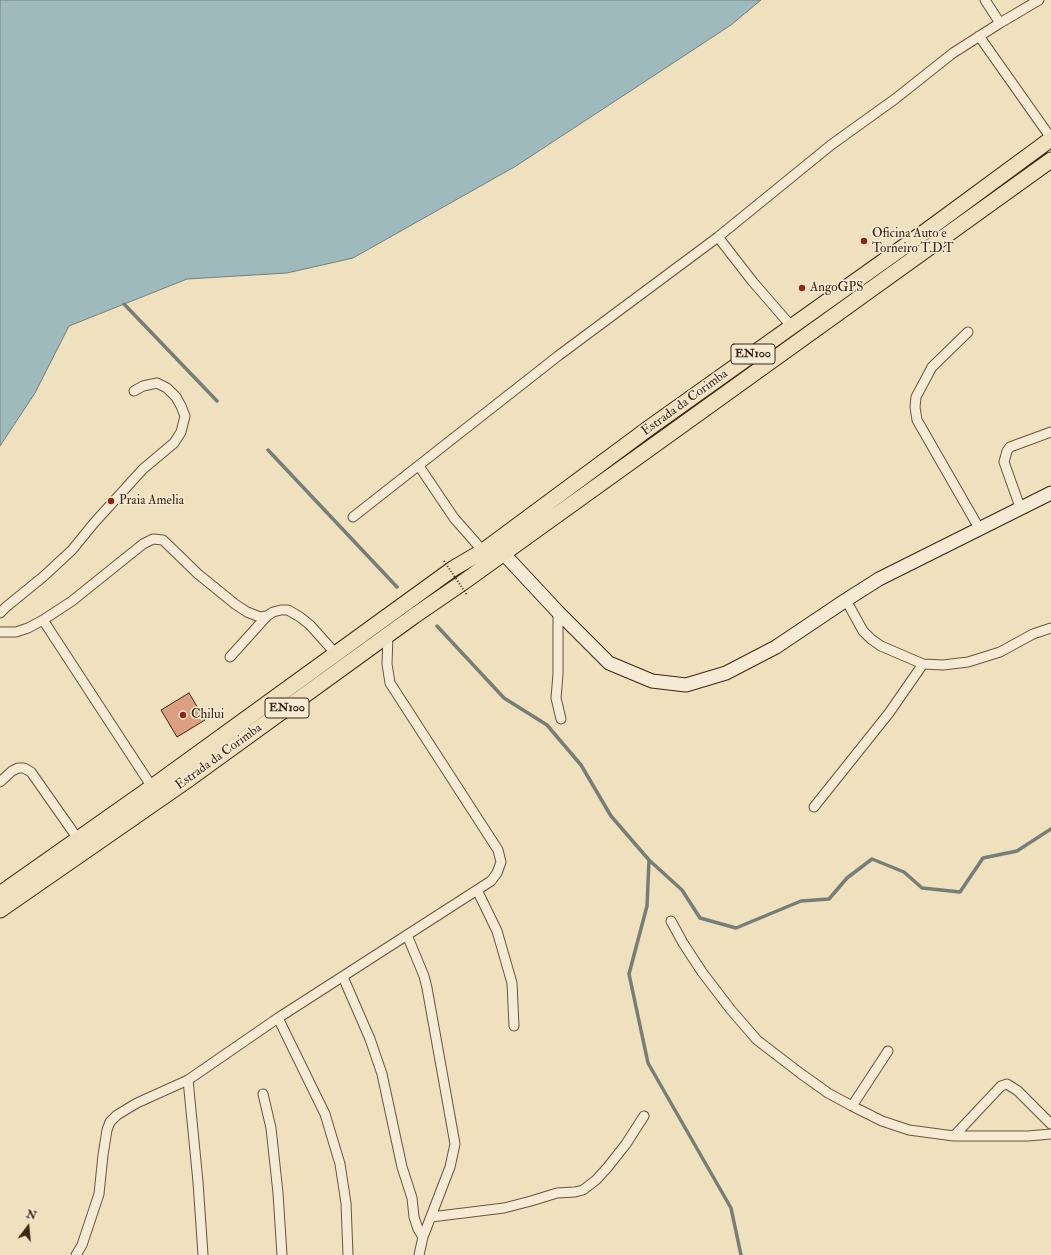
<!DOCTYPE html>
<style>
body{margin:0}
#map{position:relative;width:1051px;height:1255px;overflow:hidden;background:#efe0be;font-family:"IM FELL Double Pica",serif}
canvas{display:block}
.north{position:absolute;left:8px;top:1207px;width:40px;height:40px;-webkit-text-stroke:3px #f5ebd5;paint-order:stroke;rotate:16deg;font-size:11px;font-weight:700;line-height:16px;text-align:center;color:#3c2513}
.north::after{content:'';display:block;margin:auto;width:14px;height:18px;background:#3c2513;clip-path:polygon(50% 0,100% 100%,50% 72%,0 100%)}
</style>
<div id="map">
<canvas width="1051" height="1255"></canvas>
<div class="north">N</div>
</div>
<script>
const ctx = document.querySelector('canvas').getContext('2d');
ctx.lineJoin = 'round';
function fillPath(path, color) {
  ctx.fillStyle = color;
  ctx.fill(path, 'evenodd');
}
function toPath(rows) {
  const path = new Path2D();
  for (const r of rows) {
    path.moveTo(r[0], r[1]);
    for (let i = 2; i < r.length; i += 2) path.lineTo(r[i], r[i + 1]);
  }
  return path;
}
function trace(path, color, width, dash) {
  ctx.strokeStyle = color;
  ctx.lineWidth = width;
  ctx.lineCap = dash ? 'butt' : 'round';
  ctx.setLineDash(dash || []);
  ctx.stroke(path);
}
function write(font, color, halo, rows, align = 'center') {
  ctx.font = font + ' "IM FELL Double Pica",serif';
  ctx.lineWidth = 3;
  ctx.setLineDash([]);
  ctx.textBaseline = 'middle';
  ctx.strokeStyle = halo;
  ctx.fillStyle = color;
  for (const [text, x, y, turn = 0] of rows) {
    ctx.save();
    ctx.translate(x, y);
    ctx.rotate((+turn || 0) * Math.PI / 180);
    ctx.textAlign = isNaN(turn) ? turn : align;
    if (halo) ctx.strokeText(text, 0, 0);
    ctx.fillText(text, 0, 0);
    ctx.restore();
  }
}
const water = toPath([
 [0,0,761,0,731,25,516,166,353,258,287,273,187,279,69,326,35,393,0,446,0,0]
]);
const stream = toPath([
 [124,304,217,401],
 [268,450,397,587],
 [437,626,504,698,547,725,581,765,611,816,649,860,647,906,629,974,648,1063,731,1208,741,1255],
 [649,860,682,890,700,918,736,928,801,901,829,899,847,878,872,859,904,872,922,888,960,892,983,858,1017,851,1051,829]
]);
const building = toPath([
 [189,693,205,720,177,737,161,710,189,693]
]);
const street = toPath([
 [985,0,1000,23],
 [979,36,1051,138],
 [718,237,753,282,792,327],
 [968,332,932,367,916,397,915,407,917,420,979,528],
 [419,466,454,518,483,551],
 [1020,507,1004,462,1007,451,1010,447,1051,432],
 [353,517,558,356,718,237,831,145,895,99,953,53,1000,23,1039,0],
 [846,600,863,631,871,639,881,646,923,664,943,665,968,662,1000,652,1033,634,1051,628],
 [558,612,558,674,556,698,561,719],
 [0,613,6,607,44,576,72,550,94,523,143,469,174,443,181,432,185,416,181,406,176,397,167,388,157,383,143,386,134,391],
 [43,620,152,787],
 [0,632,16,632,28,628,43,620,72,601,143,544,153,539,163,540,198,574,235,604,247,612,260,617,267,616,273,612,281,610,288,610,300,617,310,625,336,654],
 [230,657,267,616],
 [0,782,12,771,18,768,24,768,31,772,78,839],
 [814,807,889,713,923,664],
 [477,890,497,931,512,983,514,1026],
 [671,921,683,943,702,972,731,1010,757,1040,800,1073,828,1093,852,1106,882,1121,909,1130,954,1136,1028,1136,1051,1134],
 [407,935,424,976,427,988,455,1144,450,1167,423,1237,419,1255],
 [343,977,370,1039,382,1074,402,1167,412,1198,414,1217,418,1229,423,1237],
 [278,1018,325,1114,340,1164,346,1203,348,1255],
 [263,1094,271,1128,278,1193,282,1255],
 [852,1106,888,1051],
 [954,1136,1001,1086,1007,1084,1018,1091,1051,1124],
 [431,1217,504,1208,531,1201,557,1193,575,1192,583,1190,596,1180,607,1168,626,1144,644,1116],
 [76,1255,82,1245,99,1194,103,1155,107,1130,110,1122,117,1115,137,1103,188,1080],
 [203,1255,198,1182,188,1080,278,1018,491,881,497,873,501,862,498,850,390,683,387,664,388,635]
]);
const secondary = toPath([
 [503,553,558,612,609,663,652,681,686,685,726,673,776,647,846,600,879,579,1051,493]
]);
const primary = toPath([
 [0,894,152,787,454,568,483,551,649,428,926,231,1051,139],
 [0,910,186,781,414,616,465,581,1051,160]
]);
const pathBridge = toPath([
 [444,561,467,595]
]);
const markers = [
 [864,241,4,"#8f2418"],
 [802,288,4,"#8f2418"],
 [111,501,4,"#8f2418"],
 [183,715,4,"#8f2418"]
];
const shields = [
 [753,354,44],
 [287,708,44]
];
const shieldNames = [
 ["EN100",753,354],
 ["EN100",287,708]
];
const poiNames = [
 ["Oficina Auto e",872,234],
 ["Torneiro T.D.T",872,249],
 ["AngoGPS",810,288],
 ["Praia Amelia",119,501],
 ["Chilui",191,715]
];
const streetNames = [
 ["Estrada da Corimba",685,403,-36],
 ["Estrada da Corimba",219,757,-36]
];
fillPath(water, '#9ebabc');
trace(water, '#777e78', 1);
trace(stream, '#777e78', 3.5);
fillPath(building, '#dd9f81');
trace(building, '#3c2513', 1);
trace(street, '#69543e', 11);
trace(secondary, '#3c2513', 15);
trace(primary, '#3c2513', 17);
trace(street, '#f5ebd5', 9);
trace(secondary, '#f5ebd5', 13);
trace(primary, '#efe0be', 15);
trace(pathBridge, '#3c2513', 2, [1, 2]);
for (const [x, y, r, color] of markers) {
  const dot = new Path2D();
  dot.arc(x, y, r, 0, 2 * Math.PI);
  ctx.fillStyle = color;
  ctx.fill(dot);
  trace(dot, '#f5ebd5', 1.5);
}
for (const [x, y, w] of shields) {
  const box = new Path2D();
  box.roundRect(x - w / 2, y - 10, w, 20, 3);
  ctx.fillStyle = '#f5ebd5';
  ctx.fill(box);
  trace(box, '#3c2513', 1);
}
write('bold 12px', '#3c2513', null, shieldNames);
write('13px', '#3c2513', '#f5ebd5', poiNames, 'left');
write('13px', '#3c2513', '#f5ebd5', streetNames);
</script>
